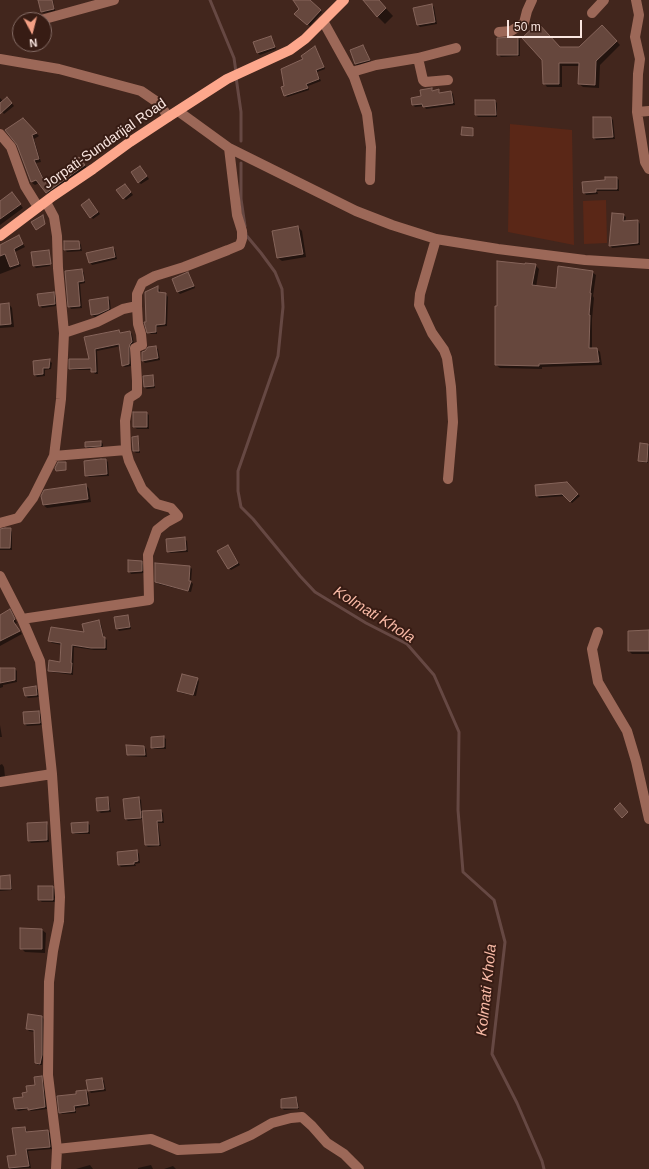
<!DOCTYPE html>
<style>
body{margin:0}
#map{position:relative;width:649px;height:1169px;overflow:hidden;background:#42261d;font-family:Helvetica,sans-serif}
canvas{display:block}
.north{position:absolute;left:12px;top:12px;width:40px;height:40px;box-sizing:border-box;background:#371c14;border:1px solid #856d66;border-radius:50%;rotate:173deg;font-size:11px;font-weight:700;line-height:16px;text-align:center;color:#fae6e0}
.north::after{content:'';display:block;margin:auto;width:14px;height:18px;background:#f39f84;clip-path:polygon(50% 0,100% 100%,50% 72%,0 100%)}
.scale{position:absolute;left:507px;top:20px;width:75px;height:18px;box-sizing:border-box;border:2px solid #fae6e0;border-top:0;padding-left:5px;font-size:12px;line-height:14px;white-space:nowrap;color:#fae6e0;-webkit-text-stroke:3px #371c14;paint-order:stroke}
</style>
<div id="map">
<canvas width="649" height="1169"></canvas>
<div class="north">N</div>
<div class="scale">50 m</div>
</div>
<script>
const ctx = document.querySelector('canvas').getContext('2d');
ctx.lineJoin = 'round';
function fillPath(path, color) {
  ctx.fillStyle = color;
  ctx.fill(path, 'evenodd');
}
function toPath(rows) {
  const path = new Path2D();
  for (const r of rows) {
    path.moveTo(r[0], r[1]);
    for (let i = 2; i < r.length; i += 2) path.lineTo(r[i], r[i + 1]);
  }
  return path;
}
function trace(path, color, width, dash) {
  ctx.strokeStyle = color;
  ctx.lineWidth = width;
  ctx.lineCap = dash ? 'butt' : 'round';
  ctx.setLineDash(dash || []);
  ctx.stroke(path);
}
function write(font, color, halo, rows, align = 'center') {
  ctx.font = font + ' Helvetica,sans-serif';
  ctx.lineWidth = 4;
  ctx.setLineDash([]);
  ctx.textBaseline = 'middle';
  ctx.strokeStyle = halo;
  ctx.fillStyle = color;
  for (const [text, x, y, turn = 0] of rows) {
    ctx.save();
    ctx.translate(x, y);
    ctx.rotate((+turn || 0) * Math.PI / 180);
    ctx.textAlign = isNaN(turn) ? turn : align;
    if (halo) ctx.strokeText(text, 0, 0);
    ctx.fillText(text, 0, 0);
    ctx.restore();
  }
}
const green = toPath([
 [510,124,572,130,574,245,508,232],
 [606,200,607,243,584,244,583,201]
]);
const shadow = toPath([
 [39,0,53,0,55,11,44,13,41,11],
 [294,0,308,0,322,12,310,26,296,14,300,9],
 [367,0,378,0,393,16,385,24,377,16],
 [432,5,434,7,437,24,420,27,418,25,415,9],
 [602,26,620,45,600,65,599,88,583,87,579,84,579,66,562,66,562,87,547,87,544,83,560,48,579,48],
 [270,37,273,40,276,49,260,55,258,53],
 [518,38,520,40,520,56,501,57,498,54],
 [363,46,365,48,371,62,358,66,356,64,351,51],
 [315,48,317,50,325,69,317,72,321,81,308,86,309,90,287,97,285,95,285,87,304,60],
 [432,89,434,91,438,91,440,94,451,92,453,94,455,105,426,109,424,106,415,107,413,105,412,99,422,97],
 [0,98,3,101,9,100,14,106,4,114,0,109],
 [495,101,497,103,497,117,478,117,476,115],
 [611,118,613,120,615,139,596,140,594,138],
 [23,120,39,136,34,139,41,162,36,163,46,183,82,162,88,169,50,196,39,183,35,185,32,183,40,178,32,181,31,182,18,144],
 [473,129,473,137,462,135],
 [140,167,149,179,141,184,138,182],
 [617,178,619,180,619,191,597,191,598,194,586,195,584,192,606,181],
 [127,187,133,195,126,200,124,198],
 [15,197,23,208,0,225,0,202],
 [89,200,100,214,93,219,91,217],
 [623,215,626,217,625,222,638,221,640,224,640,245,612,248,610,245],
 [298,227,302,231,306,257,282,261,278,258],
 [18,236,25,247,15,252,21,266,0,274,0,246],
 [65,242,79,242,81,245,82,251,67,252,65,250],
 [113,248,115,250,117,259,92,265,90,262],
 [48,252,50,266,36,268,34,266],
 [535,265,539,269,536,287,556,290,592,272,596,275,593,296,594,298,592,319,592,349,597,349,600,352,602,365,542,367,542,369,500,368,496,365],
 [82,270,84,273,85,283,80,284,82,308,71,309,69,306],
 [188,273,190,276,195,288,180,294,178,292,173,279],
 [158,288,160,290,160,294,166,294,168,297,167,326,157,327,157,334,151,334,148,332,147,322],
 [53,293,56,295,56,306,42,308,40,305],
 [107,298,110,300,111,311,101,316,95,317,92,315],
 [9,304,12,308,14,327,0,328,0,305],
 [119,331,121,333,130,332,132,334,134,344,131,366,125,367,122,365,121,346,97,351,98,374,95,374,92,370,72,370,70,368,90,361,85,338],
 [155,347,158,349,160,360,145,363,143,361,143,353],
 [49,360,52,363,51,369,45,370,45,376,37,377,35,375,34,362],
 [152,376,154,378,155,388,147,389,144,387],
 [146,413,149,415,149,429,137,429,134,427],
 [137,437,139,440,140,453,136,453,134,451],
 [101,442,103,444,103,447,88,449,86,446],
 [648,445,649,446,648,463,641,462,639,460],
 [106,460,108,462,109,476,89,477,86,475],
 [566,483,580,496,572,503,565,496,539,498,537,496],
 [86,485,89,489,91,502,47,508,43,505],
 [10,529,12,532,12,550,0,550,0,530],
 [184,538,187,541,188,552,170,553,168,551],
 [228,546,240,565,231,570,229,568],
 [141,562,143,565,144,573,131,574,129,571],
 [156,564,190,567,192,569,191,582,193,584,191,592,158,584,156,581],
 [9,610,12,613,17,623,15,624,22,634,0,646,0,616],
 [127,616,129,618,131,629,119,631,117,628],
 [98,621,101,624,104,638,107,640,107,650,94,650,74,647,73,675,51,672,49,670,61,663,62,645,52,643,50,641,85,634],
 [649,631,649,654,632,654,629,651],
 [15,669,17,671,17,682,3,685,3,687,0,688,0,672],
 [197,679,199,681,196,696,181,693,178,690],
 [36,687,38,690,39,697,28,698,26,696],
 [38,712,41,714,42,725,27,726,25,724],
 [0,725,2,737,0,737],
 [163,737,166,739,166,749,154,749,152,747],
 [144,747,146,749,147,757,130,756,128,754],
 [0,763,0,765,2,764,4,767,5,777,0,777],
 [107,798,109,800,111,812,101,813,98,811,97,799],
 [139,798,141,800,142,812,161,811,163,813,164,823,158,823,161,846,148,847,146,845,144,819,128,821,126,819],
 [46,823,48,825,49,842,31,843,29,841],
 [87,823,90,825,90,834,75,834,73,832],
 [137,851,139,854,140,863,135,864,136,866,121,867,119,865],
 [9,876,11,878,12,890,0,891,0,877],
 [39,887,52,887,55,889,55,902,42,902,39,900],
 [21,929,42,930,46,933,45,953,25,952,21,948],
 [42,1017,44,1019,43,1058,42,1065,38,1065,36,1063,35,1032,29,1031,27,1029],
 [41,1077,43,1079,47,1109,31,1111,29,1109,18,1111,16,1109,15,1099,24,1098,36,1086],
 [102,1079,104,1081,106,1091,91,1093,89,1091],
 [86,1091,88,1093,90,1106,76,1108,76,1113,62,1114,60,1112,77,1095],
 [296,1098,298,1101,299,1109,284,1110,282,1108],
 [25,1128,27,1130,28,1133,48,1131,50,1133,52,1149,28,1151,31,1168,11,1169,10,1168,17,1156],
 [90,1165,93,1169,76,1169],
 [151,1165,153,1169,138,1169,138,1168],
 [173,1166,176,1169,164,1169]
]);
const stream = toPath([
 [210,0,234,58,236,72],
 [236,77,241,112,241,141],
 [241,163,241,199,245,226],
 [246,233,246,235,261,253,275,272,282,289,283,307,278,356,238,471,238,491,241,507,253,519,300,576,315,592,366,623,407,644,434,675,459,732,458,810,463,872,494,900,505,942,492,1054,517,1103,542,1161,544,1169]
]);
const building = toPath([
 [38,0,52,0,54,9,41,12,38,0],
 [293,0,310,0,321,10,307,25,294,14,299,9,293,0],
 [363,0,379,0,386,8,377,17,363,0],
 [432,4,435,22,417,25,413,8,432,4],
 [538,23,560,47,579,47,602,25,617,41,596,61,595,85,578,84,579,63,559,63,559,84,543,84,542,60,522,38,538,23],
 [271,36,275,47,257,53,253,42,271,36],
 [513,37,518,37,518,55,497,55,497,38,513,37],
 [363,45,370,60,355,64,350,50,363,45],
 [315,46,324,67,316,70,319,79,306,84,308,88,284,96,281,87,284,86,281,69,303,59,301,56,315,46],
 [432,88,432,91,439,89,439,93,451,91,453,103,423,107,422,104,412,105,411,98,421,96,420,90,432,88],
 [7,97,12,103,0,114,0,103,7,97],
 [475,100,495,100,496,115,475,115,475,100],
 [593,117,611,117,613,137,593,138,593,117],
 [23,118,37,133,32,135,39,159,34,160,45,183,79,157,85,165,46,193,36,180,31,182,17,145,5,130,23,118],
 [462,127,473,128,473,136,461,135,462,127],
 [140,166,147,176,138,183,131,172,140,166],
 [605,177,617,177,617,189,596,189,596,192,583,193,582,182,605,180,605,177],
 [125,184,131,192,123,199,116,190,125,184],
 [12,192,21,204,0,219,0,201,12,192],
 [89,199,98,212,90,218,81,205,89,199],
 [612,213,624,214,623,221,638,220,638,243,609,246,612,213],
 [43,215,45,224,36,230,31,222,43,215],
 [298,226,303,254,277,258,272,231,298,226],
 [19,235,23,244,14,249,19,264,10,267,5,254,0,256,0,245,19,235],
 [64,241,79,241,80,249,64,250,64,241],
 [113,247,115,257,89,263,86,253,113,247],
 [49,250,51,264,33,266,31,252,49,250],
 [497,261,525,264,525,263,536,264,532,285,556,288,558,266,593,271,590,293,591,293,589,315,590,315,589,348,597,348,599,362,539,364,539,366,495,365,495,306,497,306,497,261],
 [82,269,84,281,78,282,80,306,68,307,65,271,82,269],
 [188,272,194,286,177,292,172,279,188,272],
 [158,286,158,292,166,293,165,324,156,325,156,332,147,333,144,322,146,322,145,292,158,286],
 [54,292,55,304,39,306,37,294,54,292],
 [108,297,109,309,98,314,91,315,89,300,108,297],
 [9,303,11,324,0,325,0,304,9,303],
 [119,330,120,333,130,331,132,342,130,344,129,348,129,364,122,366,119,344,95,349,96,372,91,372,91,368,69,369,69,359,89,359,84,337,119,330],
 [156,346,158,358,142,361,142,352,145,351,148,347,156,346],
 [50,359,49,368,43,368,43,374,34,375,33,361,50,359],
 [153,375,154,386,144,387,143,376,153,375],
 [133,412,147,412,147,427,133,427,133,412],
 [138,436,139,451,133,451,132,437,138,436],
 [101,441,101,446,85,447,85,442,101,441],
 [640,443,648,444,647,462,638,461,640,443],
 [101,459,106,459,107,474,85,476,84,461,101,459],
 [58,462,66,462,66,470,56,471,55,468,58,462],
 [567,482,578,494,570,502,562,494,536,496,535,485,567,482],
 [86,484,88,499,43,505,41,496,44,490,86,484],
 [5,528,11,528,10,548,0,548,0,529,5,528],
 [185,537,186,550,167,552,166,539,185,537],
 [228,545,238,563,228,569,217,551,228,545],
 [128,560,142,561,142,571,128,572,128,560],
 [155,563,190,566,189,581,191,581,188,591,155,582,155,563],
 [10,609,15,619,13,621,20,631,0,641,0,615,10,609],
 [128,615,130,627,116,629,114,617,128,615],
 [99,620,103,637,105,637,105,648,91,648,72,645,71,663,72,663,71,673,48,671,49,660,60,662,61,643,48,641,51,627,84,632,82,624,99,620],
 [649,630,649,651,628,651,628,631,649,630],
 [0,668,15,668,15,680,0,683,0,668],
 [182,674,198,678,193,695,177,691,182,674],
 [36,686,37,695,25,696,23,688,36,686],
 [39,711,40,723,24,724,23,712,39,711],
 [164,736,164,747,151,748,151,737,164,736],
 [126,745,144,746,145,755,127,755,126,745],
 [108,797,109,810,97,811,96,798,108,797],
 [139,797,141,818,125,819,123,799,139,797],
 [620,803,628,812,622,818,614,809,620,803],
 [161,810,162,821,157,821,159,845,145,845,142,811,161,810],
 [47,822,47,840,28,841,27,823,47,822],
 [88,822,88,832,72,833,71,823,88,822],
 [137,850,138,861,134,862,134,864,118,865,117,852,137,850],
 [10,875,11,889,0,889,0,876,10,875],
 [38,886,53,886,53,900,38,900,38,886],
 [20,928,42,929,42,949,20,949,20,928],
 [28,1014,42,1016,42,1055,40,1064,35,1063,34,1030,26,1029,28,1014],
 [42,1076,45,1107,28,1110,28,1108,15,1109,13,1098,23,1097,22,1093,27,1092,26,1086,35,1085,34,1077,42,1076],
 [102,1078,104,1089,88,1091,86,1080,102,1078],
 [86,1090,88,1104,74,1106,75,1111,59,1113,57,1096,76,1094,76,1091,86,1090],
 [296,1097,298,1108,281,1108,281,1099,296,1097],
 [25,1127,26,1132,48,1130,50,1147,26,1149,29,1166,9,1168,7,1156,16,1155,12,1128,25,1127]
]);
const minor = toPath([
 [636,0,639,15,635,37,640,59,638,74,637,112,645,162,649,169],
 [592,13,604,0],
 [41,20,114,0],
 [323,21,354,77,367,114,371,147,370,180],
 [499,32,511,31,524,23,527,11,532,0],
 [418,58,423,80,425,82,448,80],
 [0,59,59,69,141,91,160,104,168,117],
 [352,72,376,65,418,58,456,48],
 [178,111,229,148,356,211,392,225,436,239,498,249,585,260,649,264],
 [637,112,649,111],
 [0,134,11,147,25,186,38,207],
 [436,239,420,294,419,305,432,333,444,350,447,358,451,387,453,422,448,479],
 [64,333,97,322,123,309,137,306,137,294,142,283,155,276,184,267,228,250,240,245,242,239,242,231,237,215,229,148],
 [54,456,126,450,125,421,127,410,129,398,137,393,137,381,135,348,142,345,141,334,138,324,137,306],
 [0,523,18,518,33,498,54,456,61,399,64,333,58,268,57,236,54,217,46,202],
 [0,576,22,619,40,661,52,774,60,897,59,921,53,951,49,982,48,1075,57,1149,56,1169],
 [22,619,149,600,148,555,157,530,167,522,178,516,171,508,157,504,142,489,129,461,126,450],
 [598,632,592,649,598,682,627,731,636,761,649,819],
 [0,782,52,774],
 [57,1149,151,1139,178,1150,221,1148,251,1135,272,1123,291,1118,302,1117,312,1126,327,1143,344,1154,359,1169]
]);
const major = toPath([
 [0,236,53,196,93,169,130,142,168,117,227,79,290,50,305,39,344,0]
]);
const streetNames = [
 ["Jorpati-Sundarijal Road",105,144,-35]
];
const waterNames = [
 ["Kolmati Khola",374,615,32],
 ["Kolmati Khola",487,990,-84]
];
fillPath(green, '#5a2717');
fillPath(shadow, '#0007');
trace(stream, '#664843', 3);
fillPath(building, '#66473d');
trace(building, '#85645a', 1);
trace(minor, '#9c6858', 10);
trace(major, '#fda78c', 10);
write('14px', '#fae6e0', '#371c14', streetNames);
write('italic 15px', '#f9baa6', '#371c14', waterNames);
</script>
